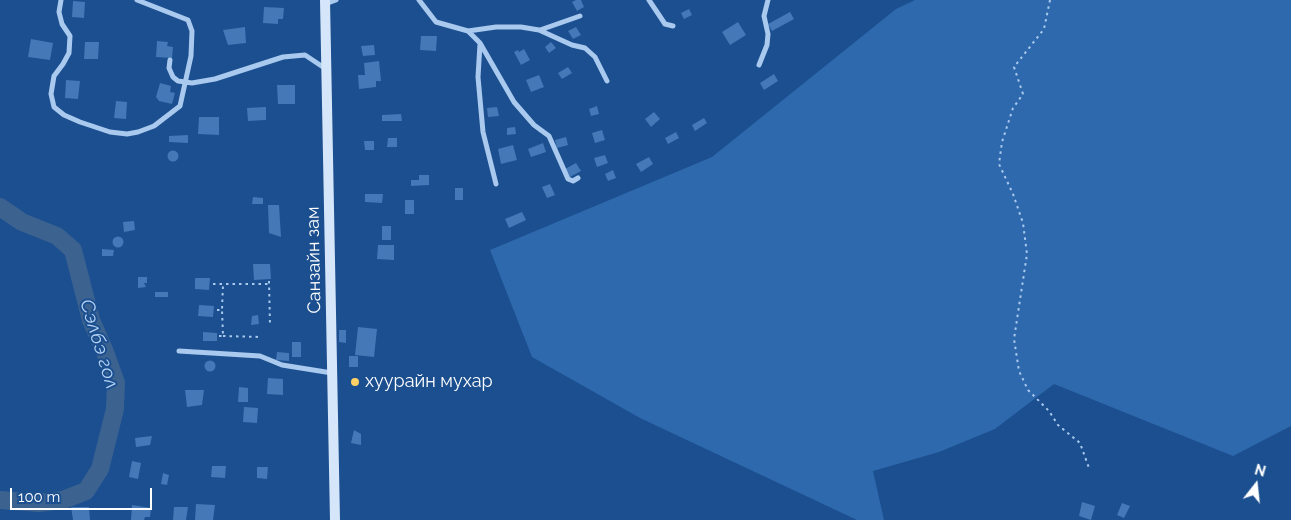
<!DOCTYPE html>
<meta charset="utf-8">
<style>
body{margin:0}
#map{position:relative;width:1291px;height:520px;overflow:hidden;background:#1b4f8f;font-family:Raleway,sans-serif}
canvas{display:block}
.north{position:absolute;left:1231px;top:460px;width:50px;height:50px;-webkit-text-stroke:4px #1b4f8f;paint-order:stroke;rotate:16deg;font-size:14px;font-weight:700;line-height:20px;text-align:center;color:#fff}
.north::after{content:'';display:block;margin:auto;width:18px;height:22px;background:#fff;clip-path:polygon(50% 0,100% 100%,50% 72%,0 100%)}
.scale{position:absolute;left:10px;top:488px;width:142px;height:22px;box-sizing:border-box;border:2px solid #fff;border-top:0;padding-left:6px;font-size:15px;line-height:18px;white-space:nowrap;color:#fff;-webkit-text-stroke:4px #1b4f8f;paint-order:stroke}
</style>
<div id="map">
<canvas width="1291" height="520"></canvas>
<div class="north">N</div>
<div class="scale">100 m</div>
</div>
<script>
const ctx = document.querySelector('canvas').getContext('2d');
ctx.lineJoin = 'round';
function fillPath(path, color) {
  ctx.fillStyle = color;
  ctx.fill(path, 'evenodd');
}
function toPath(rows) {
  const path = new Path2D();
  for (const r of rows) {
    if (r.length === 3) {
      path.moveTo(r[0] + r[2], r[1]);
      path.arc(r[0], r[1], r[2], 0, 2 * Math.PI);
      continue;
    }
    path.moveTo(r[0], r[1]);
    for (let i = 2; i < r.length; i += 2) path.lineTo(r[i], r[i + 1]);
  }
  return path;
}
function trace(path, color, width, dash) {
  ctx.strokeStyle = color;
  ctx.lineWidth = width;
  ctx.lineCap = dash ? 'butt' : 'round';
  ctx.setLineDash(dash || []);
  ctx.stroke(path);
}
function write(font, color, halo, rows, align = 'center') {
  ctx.font = font + ' Raleway,sans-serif';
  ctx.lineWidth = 4;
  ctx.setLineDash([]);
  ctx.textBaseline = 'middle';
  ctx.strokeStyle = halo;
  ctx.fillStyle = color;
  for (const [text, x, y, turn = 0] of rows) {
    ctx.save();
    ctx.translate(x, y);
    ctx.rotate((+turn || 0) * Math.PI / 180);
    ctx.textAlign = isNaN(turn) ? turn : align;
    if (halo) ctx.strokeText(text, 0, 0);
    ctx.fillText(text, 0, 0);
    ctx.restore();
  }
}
const green = toPath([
 [915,0,1291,0,1291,426,1233,456,1054,384,995,429,939,452,873,471,884,520,857,520,640,418,532,357,490,250,712,157,896,9]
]);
const river = toPath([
 [0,207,22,222,57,236,73,250,91,320,105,352,116,383,115,409,100,469,86,491,63,500,39,503,0,500]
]);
const building = toPath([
 [576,0,581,0,584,7,577,11,572,2],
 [73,1,85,2,84,18,72,17],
 [264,7,284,8,283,19,278,19,278,24,263,23],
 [689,9,692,15,684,19,681,13],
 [790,12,794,19,772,31,768,24],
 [738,22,746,35,730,45,722,32],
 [245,27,246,43,228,45,223,30],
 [576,27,581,35,573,39,568,31],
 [421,36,437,36,436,51,420,50],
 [31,39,53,43,50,60,28,57],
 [157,41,168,42,167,46,173,47,172,58,156,57],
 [85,42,99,42,98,59,84,59],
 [551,42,556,48,549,53,545,47],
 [374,45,375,55,363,56,361,46],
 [524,49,530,60,521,65,514,52,518,50,519,52],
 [379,61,381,81,376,81,376,87,359,89,358,75,365,75,364,63],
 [568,67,572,73,562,79,558,73],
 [774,74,778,81,764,90,760,83],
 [539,75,544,87,531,92,526,80],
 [66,80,80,81,78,99,65,98],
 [160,83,171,86,170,92,175,93,172,104,159,101,156,97],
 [277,85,295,85,295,104,278,104],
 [116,101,127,102,126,119,114,118],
 [597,106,599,114,591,116,589,109],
 [266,107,266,120,248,121,247,108],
 [497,107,499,116,488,117,487,108],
 [654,112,660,119,651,127,645,119],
 [401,114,402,121,382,121,382,115],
 [199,117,219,117,219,135,198,134],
 [704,118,707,123,695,131,692,125],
 [515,127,516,134,507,135,507,128],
 [602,130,605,140,595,143,592,133],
 [676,132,679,138,668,144,665,138],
 [188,135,188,143,169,142,169,136],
 [566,137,568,145,557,148,555,140],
 [388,138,397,138,397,147,387,147],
 [364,141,374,141,374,150,365,150],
 [543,143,546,152,531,157,528,149],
 [513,145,517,160,501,164,498,149],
 [173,156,5.5],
 [605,155,608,163,597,167,594,158],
 [649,157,653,164,641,172,636,164],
 [576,163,581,171,570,177,565,169],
 [613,170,616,178,608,181,605,174],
 [419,175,429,175,429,185,411,186,411,180,419,180],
 [550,184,555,195,547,198,542,187],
 [455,188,463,188,463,200,455,200],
 [365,194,383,194,382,203,365,202],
 [253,197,263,198,263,204,252,204],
 [405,200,414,200,414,214,405,214],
 [268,205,279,205,281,237,269,233],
 [522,212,526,220,509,228,505,219],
 [134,221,135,230,124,232,123,222],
 [382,226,391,226,391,240,382,240],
 [118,242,5.5],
 [378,245,394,245,394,260,377,259],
 [102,249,114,250,113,256,102,256],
 [253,264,270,264,271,279,254,280],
 [138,277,147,277,147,283,144,283,146,287,138,288],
 [195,278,210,278,209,290,195,289],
 [155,292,168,292,168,297,155,297],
 [199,305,214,306,213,317,198,316],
 [258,315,259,324,251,325,252,316],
 [358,327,377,329,374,357,355,355],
 [339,330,346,330,346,343,339,342],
 [203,332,217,333,217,341,203,341],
 [292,342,301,342,301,357,292,357],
 [277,352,289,353,289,361,276,360],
 [349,356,358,356,358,367,349,367],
 [210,366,5.5],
 [268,378,283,379,283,395,267,394],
 [239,387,248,388,248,402,238,402],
 [185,390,204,390,202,405,187,407],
 [244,407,258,408,257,423,243,422],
 [354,430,361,434,361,445,351,443],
 [152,436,150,445,136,447,135,438],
 [132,461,141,463,138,479,129,477],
 [212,466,226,466,225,478,211,477],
 [257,467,268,467,267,479,257,478],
 [163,473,169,475,167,485,161,484],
 [1082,502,1095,506,1091,520,1079,516],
 [1122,503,1130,506,1124,518,1117,515],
 [196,504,215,505,213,520,195,520],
 [132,505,151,508,150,517,145,517,144,520,131,520],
 [71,507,89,507,90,520,73,520],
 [174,507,188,507,186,520,173,520]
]);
const path = toPath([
 [1050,0,1044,29,1014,67,1023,94,1013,108,1002,142,999,164,1013,194,1023,223,1027,254,1014,339,1019,371,1028,390,1049,411,1058,425,1080,443,1089,468],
 [269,281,270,325],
 [213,284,270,284],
 [217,310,222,310,223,284],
 [219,336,223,336,222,310],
 [223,336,261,337]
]);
const minor = toPath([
 [61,0,59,12,62,24,70,36,69,53,63,64,54,76,51,94,54,107,64,115,80,122,110,132,127,134,138,132,154,126,180,106,191,56,192,31,188,20,137,0],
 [419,0,436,22,468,31,480,43,514,102,534,125,549,136,568,179,573,181,578,178],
 [649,0,665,24,673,26],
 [325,4,336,0],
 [540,30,580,16],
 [468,31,496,27,521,27,539,30,572,45,585,48,595,57,607,81],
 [480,44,478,77,483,132,496,184],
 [170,60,169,68,173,77,178,81,192,83,215,79,283,57,305,55,326,69],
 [759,65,767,45,768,34,764,16,768,0],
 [179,351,260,356,282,365,332,373]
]);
const secondary = toPath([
 [325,0,335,520]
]);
const markers = [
 [355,382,5,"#ffd166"]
];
const streetNames = [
 ["Санзайн зам",314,260,-91]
];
const poiNames = [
 ["хуурайн мухар",365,382]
];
const waterNames = [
 ["Сэлбэ гол",99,344,73]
];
fillPath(green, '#2e69ad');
trace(river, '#3c6290', 18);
fillPath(building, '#4478b7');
trace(path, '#a9c9ee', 2, [2.5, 4]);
trace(minor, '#a9c9ee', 5);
trace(secondary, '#d6e6fa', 10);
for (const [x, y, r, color] of markers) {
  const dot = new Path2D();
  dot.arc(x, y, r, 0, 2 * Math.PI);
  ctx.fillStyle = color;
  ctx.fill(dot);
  trace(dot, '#1b4f8f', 2);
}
write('18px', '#fff', '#1b4f8f', streetNames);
write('18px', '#fff', '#1b4f8f', poiNames, 'left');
write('italic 19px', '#b5d3f5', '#1b4f8f', waterNames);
</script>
